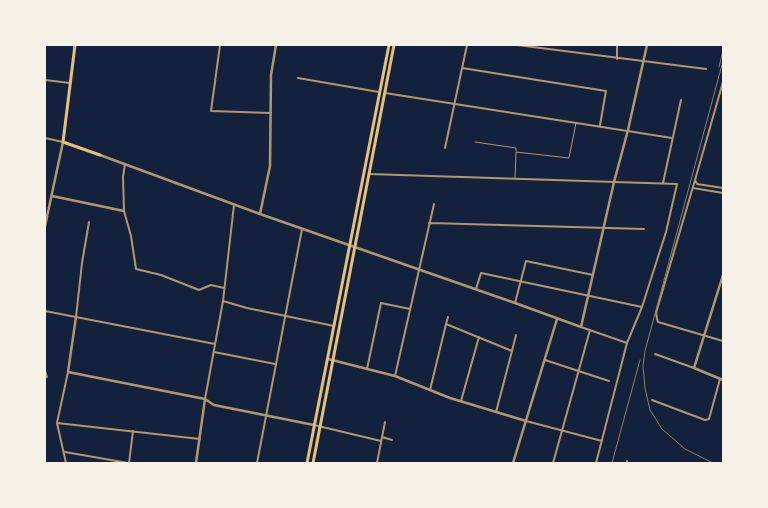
<!DOCTYPE html>
<style>
body{margin:0}
#map{position:relative;width:768px;height:508px;overflow:hidden;background:#14213d;font-family:"Roboto Serif",serif}
canvas{display:block}
.frame{position:absolute;inset:0;border:46px solid #f6f1e7;pointer-events:none}
</style>
<div id="map">
<canvas width="768" height="508"></canvas>
<div class="frame"></div>
</div>
<script>
const ctx = document.querySelector('canvas').getContext('2d');
ctx.lineJoin = 'round';
function toPath(rows) {
  const path = new Path2D();
  for (const r of rows) {
    path.moveTo(r[0], r[1]);
    for (let i = 2; i < r.length; i += 2) path.lineTo(r[i], r[i + 1]);
  }
  return path;
}
function trace(path, color, width, dash) {
  ctx.strokeStyle = color;
  ctx.lineWidth = width;
  ctx.lineCap = dash ? 'butt' : 'round';
  ctx.setLineDash(dash || []);
  ctx.stroke(path);
}
const service = toPath([
 [475,142,516,148,516,151],
 [515,178,516,152,569,158,576,123]
]);
const minor = toPath([
 [220,45,211,111,271,113],
 [288,45,298,45],
 [517,45,706,69],
 [617,45,617,59],
 [462,68,606,91,600,125],
 [298,78,379,92],
 [45,80,70,83],
 [723,82,695,180,697,184,723,188],
 [385,93,672,138],
 [45,138,63,142],
 [445,148,467,45],
 [125,164,123,177,124,211,131,236,136,269,161,275,199,290,211,285,224,288],
 [369,174,677,184,666,232,642,307,627,343,596,463],
 [695,180,656,313,657,319,658,322,723,341],
 [663,183,681,100],
 [693,188,723,193],
 [429,223,644,229],
 [476,289,481,273,642,307],
 [223,301,247,308,334,326],
 [515,303,526,261,593,275],
 [45,311,215,344],
 [76,317,82,263,89,222],
 [446,324,448,317],
 [581,327,627,343],
 [512,351,516,335],
 [214,352,275,364],
 [655,354,694,368],
 [545,360,609,381],
 [367,369,381,303,410,309],
 [45,371,47,377],
 [395,376,434,204],
 [430,390,446,324,512,351,496,412],
 [205,399,223,301,234,205],
 [652,400,705,420,709,419,720,379],
 [461,401,479,337],
 [526,421,602,441],
 [57,423,200,439],
 [314,425,381,441],
 [382,437,392,440],
 [65,452,128,463],
 [627,461,627,463],
 [66,463,57,423,68,372],
 [129,463,133,431],
 [257,463,302,229],
 [377,463,385,422],
 [553,463,590,330]
]);
const tertiary = toPath([
 [100,155,260,214,515,303,581,327,614,182,628,130,647,45],
 [52,196,124,211],
 [260,214,270,166,271,75,276,45],
 [45,226,63,142],
 [723,275,694,368,723,380],
 [76,317,68,372,205,399,214,405,314,425],
 [328,359,395,376,450,398,526,421],
 [196,463,205,399],
 [513,463,557,319]
]);
const secondary = toPath([
 [75,45,63,142,100,155]
]);
const primary = toPath([
 [307,463,389,45],
 [313,463,394,45]
]);
const rail = toPath([
 [719,67,723,51],
 [612,463,640,360],
 [713,463,685,449,662,429,650,410,645,388,643,366,645,351,723,61]
]);
trace(service, '#b1986c', 1);
trace(minor, '#b1986c', 2);
trace(tertiary, '#b1986c', 2.5);
trace(secondary, '#e5c07b', 3);
trace(primary, '#e5c07b', 3);
trace(rail, '#918062', 1);
</script>
